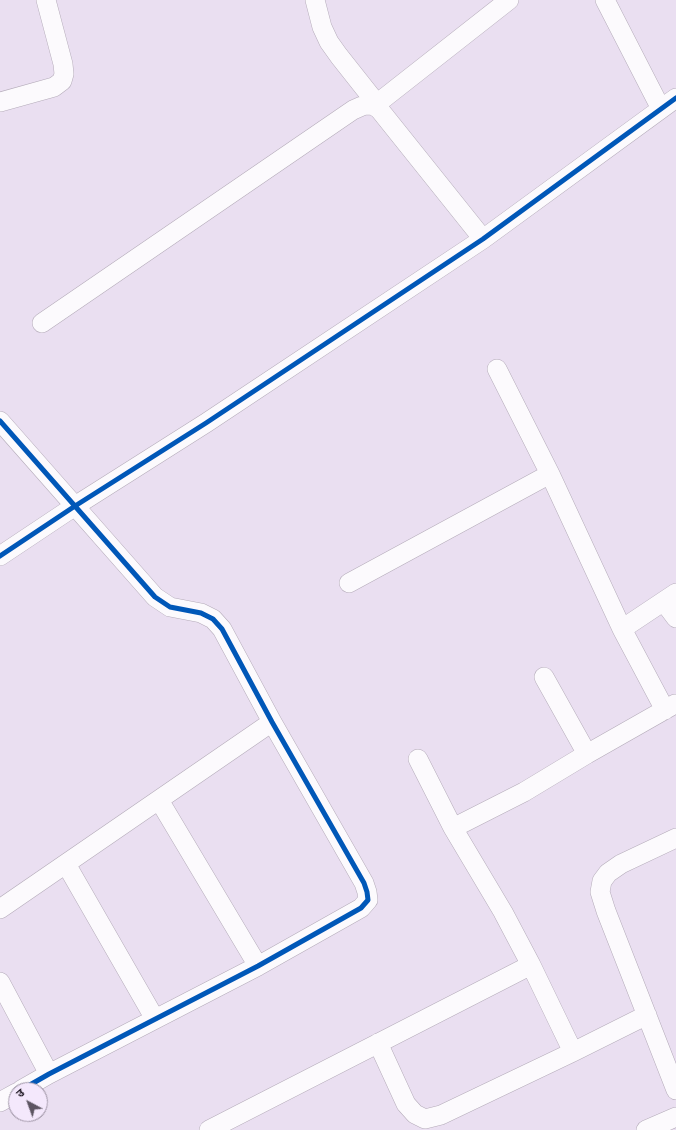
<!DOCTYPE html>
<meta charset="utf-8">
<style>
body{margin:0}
#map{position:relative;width:676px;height:1130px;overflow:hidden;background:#eadff1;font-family:"Varela Round","Noto Sans Devanagari",sans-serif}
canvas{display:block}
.north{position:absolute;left:8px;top:1082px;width:40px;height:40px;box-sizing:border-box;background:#f4e8fc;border:1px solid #998fa0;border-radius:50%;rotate:319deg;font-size:11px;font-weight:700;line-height:16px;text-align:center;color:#110a15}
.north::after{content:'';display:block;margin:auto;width:14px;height:18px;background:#5d5562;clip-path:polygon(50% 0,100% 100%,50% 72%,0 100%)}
</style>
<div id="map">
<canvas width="676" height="1130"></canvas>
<div class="north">उ</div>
</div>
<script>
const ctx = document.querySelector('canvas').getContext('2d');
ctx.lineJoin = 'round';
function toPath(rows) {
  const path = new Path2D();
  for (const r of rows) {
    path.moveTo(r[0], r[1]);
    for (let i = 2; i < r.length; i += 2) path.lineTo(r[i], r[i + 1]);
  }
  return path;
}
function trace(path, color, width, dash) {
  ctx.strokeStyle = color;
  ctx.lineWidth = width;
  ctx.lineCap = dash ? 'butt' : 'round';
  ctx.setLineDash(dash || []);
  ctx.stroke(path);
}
const street = toPath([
 [315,0,322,27,329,42,339,56,377,104],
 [605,0,661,109],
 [0,102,54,87,62,81,64,74,63,64,46,0],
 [374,106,509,0],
 [42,323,353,110,362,106,368,105,374,106,379,109,483,239],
 [497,369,550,474,622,629,665,710],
 [0,421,155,597,170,607,201,613,213,619,222,629,272,722,364,883,367,892,368,900,361,908,258,966,49,1074,21,1090],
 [0,556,75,506,206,423,483,239,676,98],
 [349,583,550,474],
 [664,602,676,618],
 [622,629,676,593],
 [544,677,587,754],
 [418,759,453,828,503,912,531,965,573,1052],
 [159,800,258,966],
 [453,828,524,792,587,754,675,704],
 [676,838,621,864,608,873,602,881,600,892,606,911,676,1090],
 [66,864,155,1019],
 [0,909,272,722],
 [0,982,49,1074],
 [378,1043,406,1104,415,1114,425,1119,441,1115,573,1052,647,1015],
 [0,1102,16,1093],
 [209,1130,531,965],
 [646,1130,676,1117]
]);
const cycleway = toPath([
 [0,421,155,597,170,607,201,613,213,619,222,629,272,722,364,883,367,892,368,900,361,908,258,966,49,1074,21,1090],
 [0,556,75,506,206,423,483,239,676,98]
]);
trace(street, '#b4abb9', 20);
trace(street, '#fcfafd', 19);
trace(cycleway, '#0057b8', 5);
</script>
